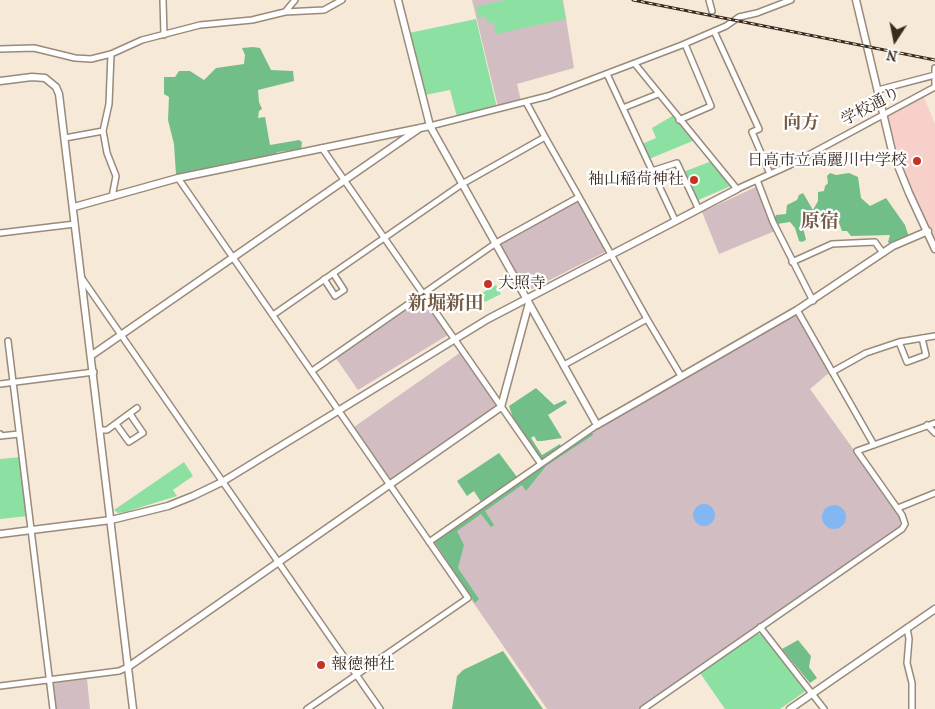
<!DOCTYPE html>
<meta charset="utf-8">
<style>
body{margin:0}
#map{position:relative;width:935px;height:709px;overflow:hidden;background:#f7e9d7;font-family:"IM FELL French Canon",serif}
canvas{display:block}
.north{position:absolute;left:870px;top:15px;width:50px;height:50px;-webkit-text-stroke:4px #fff;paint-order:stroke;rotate:191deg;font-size:14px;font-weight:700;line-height:20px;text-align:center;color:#3b2a1e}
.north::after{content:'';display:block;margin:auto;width:18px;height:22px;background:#3b2a1e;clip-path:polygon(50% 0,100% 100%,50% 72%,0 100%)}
</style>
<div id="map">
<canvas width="935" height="709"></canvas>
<div class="north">N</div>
</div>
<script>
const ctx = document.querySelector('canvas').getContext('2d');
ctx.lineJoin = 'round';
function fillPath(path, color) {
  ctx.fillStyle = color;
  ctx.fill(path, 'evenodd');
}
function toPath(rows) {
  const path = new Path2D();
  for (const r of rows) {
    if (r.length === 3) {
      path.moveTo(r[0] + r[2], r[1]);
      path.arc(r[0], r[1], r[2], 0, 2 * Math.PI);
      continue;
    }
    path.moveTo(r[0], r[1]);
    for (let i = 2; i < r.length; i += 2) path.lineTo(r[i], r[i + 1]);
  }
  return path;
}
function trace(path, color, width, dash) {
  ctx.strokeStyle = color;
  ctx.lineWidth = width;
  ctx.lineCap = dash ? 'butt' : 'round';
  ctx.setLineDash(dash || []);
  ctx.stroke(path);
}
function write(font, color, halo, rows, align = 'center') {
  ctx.font = font + ' "IM FELL French Canon","Noto Serif JP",serif';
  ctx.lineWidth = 4.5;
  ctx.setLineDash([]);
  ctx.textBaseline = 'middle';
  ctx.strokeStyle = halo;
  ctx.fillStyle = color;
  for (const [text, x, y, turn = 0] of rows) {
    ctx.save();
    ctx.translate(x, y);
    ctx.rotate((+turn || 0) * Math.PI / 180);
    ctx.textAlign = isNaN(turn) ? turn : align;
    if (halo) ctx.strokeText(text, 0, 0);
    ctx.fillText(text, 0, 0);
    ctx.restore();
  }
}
const built = toPath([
 [924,97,935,124,935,240,903,171,887,117]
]);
const industrial = toPath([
 [472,0,563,0,574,68,517,84,521,101,498,107],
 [758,186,775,231,719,254,702,212],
 [577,200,607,251,526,292,499,244],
 [423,297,448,335,358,390,335,357],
 [797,314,830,372,810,389,900,514,900,527,638,709,547,709,432,543,433,540,601,426],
 [461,352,497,407,389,480,354,427],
 [87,679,90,709,55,709,52,683]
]);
const green = toPath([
 [504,0,562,0,566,19,496,34,493,22,487,23,486,16,478,18,476,7],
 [476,19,497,108,457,117,450,90,425,95,409,33],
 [674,115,695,140,649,159,642,144,656,138,652,128],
 [712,161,733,185,696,201,683,172],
 [496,285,501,294,485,302,480,294],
 [21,457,28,516,0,519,0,459],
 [184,462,193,476,173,490,177,496,125,512,118,513,114,510],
 [755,634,762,634,807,690,780,709,725,709,700,673]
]);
const forest = toPath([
 [253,47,260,48,271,70,293,71,294,81,258,90,259,102,262,109,259,111,258,118,265,117,270,145,299,140,302,142,301,149,278,152,269,157,176,175,174,144,168,120,169,97,164,94,164,77,175,77,179,71,190,71,204,80,216,68,244,64,245,55,242,48],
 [830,173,836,175,849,173,858,177,861,198,870,206,886,198,905,225,909,237,891,245,888,242,890,235,851,236,847,231,842,231,838,220,833,218,808,223,803,227,806,240,802,242,799,241,795,228,790,222,777,224,774,219,776,215,786,214,787,205,797,200,799,195,803,193,813,210,818,201,818,192,824,191,825,186,828,183,827,176],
 [536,388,554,405,565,400,567,403,548,415,562,438,542,441,537,441,534,436,531,438,542,455,560,444,561,447,541,461,514,421,509,406],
 [592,433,593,435,546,466,526,491,522,485,485,511,494,525,491,527,481,514,457,531,464,545,458,568,479,599,475,603,434,541],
 [499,453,517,477,481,502,474,491,467,496,457,481],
 [798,640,811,656,809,667,817,678,810,683,782,649],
 [503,651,543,709,452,709,457,676,463,670]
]);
const water = toPath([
 [704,515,11],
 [834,517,12]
]);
const minor = toPath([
 [163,0,164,35],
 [709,0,712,11],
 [285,12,295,0],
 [714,31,759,129,752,132,770,174],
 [0,49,34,48,75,58,91,59,111,54,142,40,200,25,252,20,285,12,324,10,342,0],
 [111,54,109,104,103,131,107,153,116,176,112,197],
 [635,64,737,189,790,165,935,87],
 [607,74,675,220],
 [935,87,935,68],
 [878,90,935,75],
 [526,102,545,137],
 [623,108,658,94],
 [679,120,711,106,685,44],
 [430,126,548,96,682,45,726,26,739,17,757,13,791,0],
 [65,138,103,131],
 [322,148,541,464],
 [652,171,677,163,698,208],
 [178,178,468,598,307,709],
 [757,180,773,222,813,301],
 [0,233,75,224],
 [792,262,832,244,875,242,883,253],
 [81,277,380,709],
 [324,279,335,296,344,290,333,273],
 [797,310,874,445],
 [273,315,462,184,545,137,579,197],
 [647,319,681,376],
 [8,341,53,709],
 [899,342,907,362,926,355,922,338],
 [312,371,496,243,579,197,647,319,564,365],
 [832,372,866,353,899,342,935,336],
 [0,384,94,372],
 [116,424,129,442,143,433,130,414],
 [927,425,935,433],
 [101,430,107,430,137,408],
 [0,434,0,436,19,434],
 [898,508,935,493],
 [429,542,597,425],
 [760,627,824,709],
 [907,628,909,639,907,663,912,683,912,709],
 [0,686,119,671,128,667],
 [643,709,902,529,905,524,902,515,857,451,935,423]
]);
const tertiary = toPath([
 [398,0,430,126,597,425,797,310,893,246,928,231],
 [856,0,892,151,909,193,935,249],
 [0,81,32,77,45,78,56,87,59,94,133,709],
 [74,207,178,178,430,126],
 [92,355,420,128],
 [0,534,111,520,168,506,193,496,222,482,488,319,737,189],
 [128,667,501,407,529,303],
 [790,709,935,609]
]);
const rail = toPath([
 [633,0,935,60]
]);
const markers = [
 [917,161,5,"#c8321e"],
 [694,180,5,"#c8321e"],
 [488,284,5,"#c8321e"],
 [321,665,5,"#c8321e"]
];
const streetNames = [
 ["学校通り",871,107,-28]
];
const poiNames = [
 ["日高市立高麗川中学校",907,161],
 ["袖山稲荷神社",684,180],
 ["大照寺",498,284,"left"],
 ["報徳神社",331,665,"left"]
];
const neighbourhoodNames = [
 ["向方",801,124]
];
const quarterNames = [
 ["原宿",820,222],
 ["新堀新田",446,304]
];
fillPath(built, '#f7d0cb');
fillPath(industrial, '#d2bec2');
fillPath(green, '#8ce0a2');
fillPath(forest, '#71be88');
fillPath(water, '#83b7f1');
trace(minor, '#998a7a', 8);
trace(tertiary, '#998a7a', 9);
trace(minor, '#fff', 5);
trace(tertiary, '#fff', 6);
trace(rail, '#3b2a1e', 3);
trace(rail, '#fff', 1, [4]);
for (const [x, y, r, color] of markers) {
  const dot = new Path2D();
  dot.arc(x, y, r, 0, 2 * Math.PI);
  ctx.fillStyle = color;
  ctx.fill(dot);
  trace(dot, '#fff', 2);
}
write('16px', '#3b2a1e', '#fff', streetNames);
write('16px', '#3b2a1e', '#fff', poiNames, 'right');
write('bold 18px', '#755a44', '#fff', neighbourhoodNames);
write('bold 19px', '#755a44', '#fff', quarterNames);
</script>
